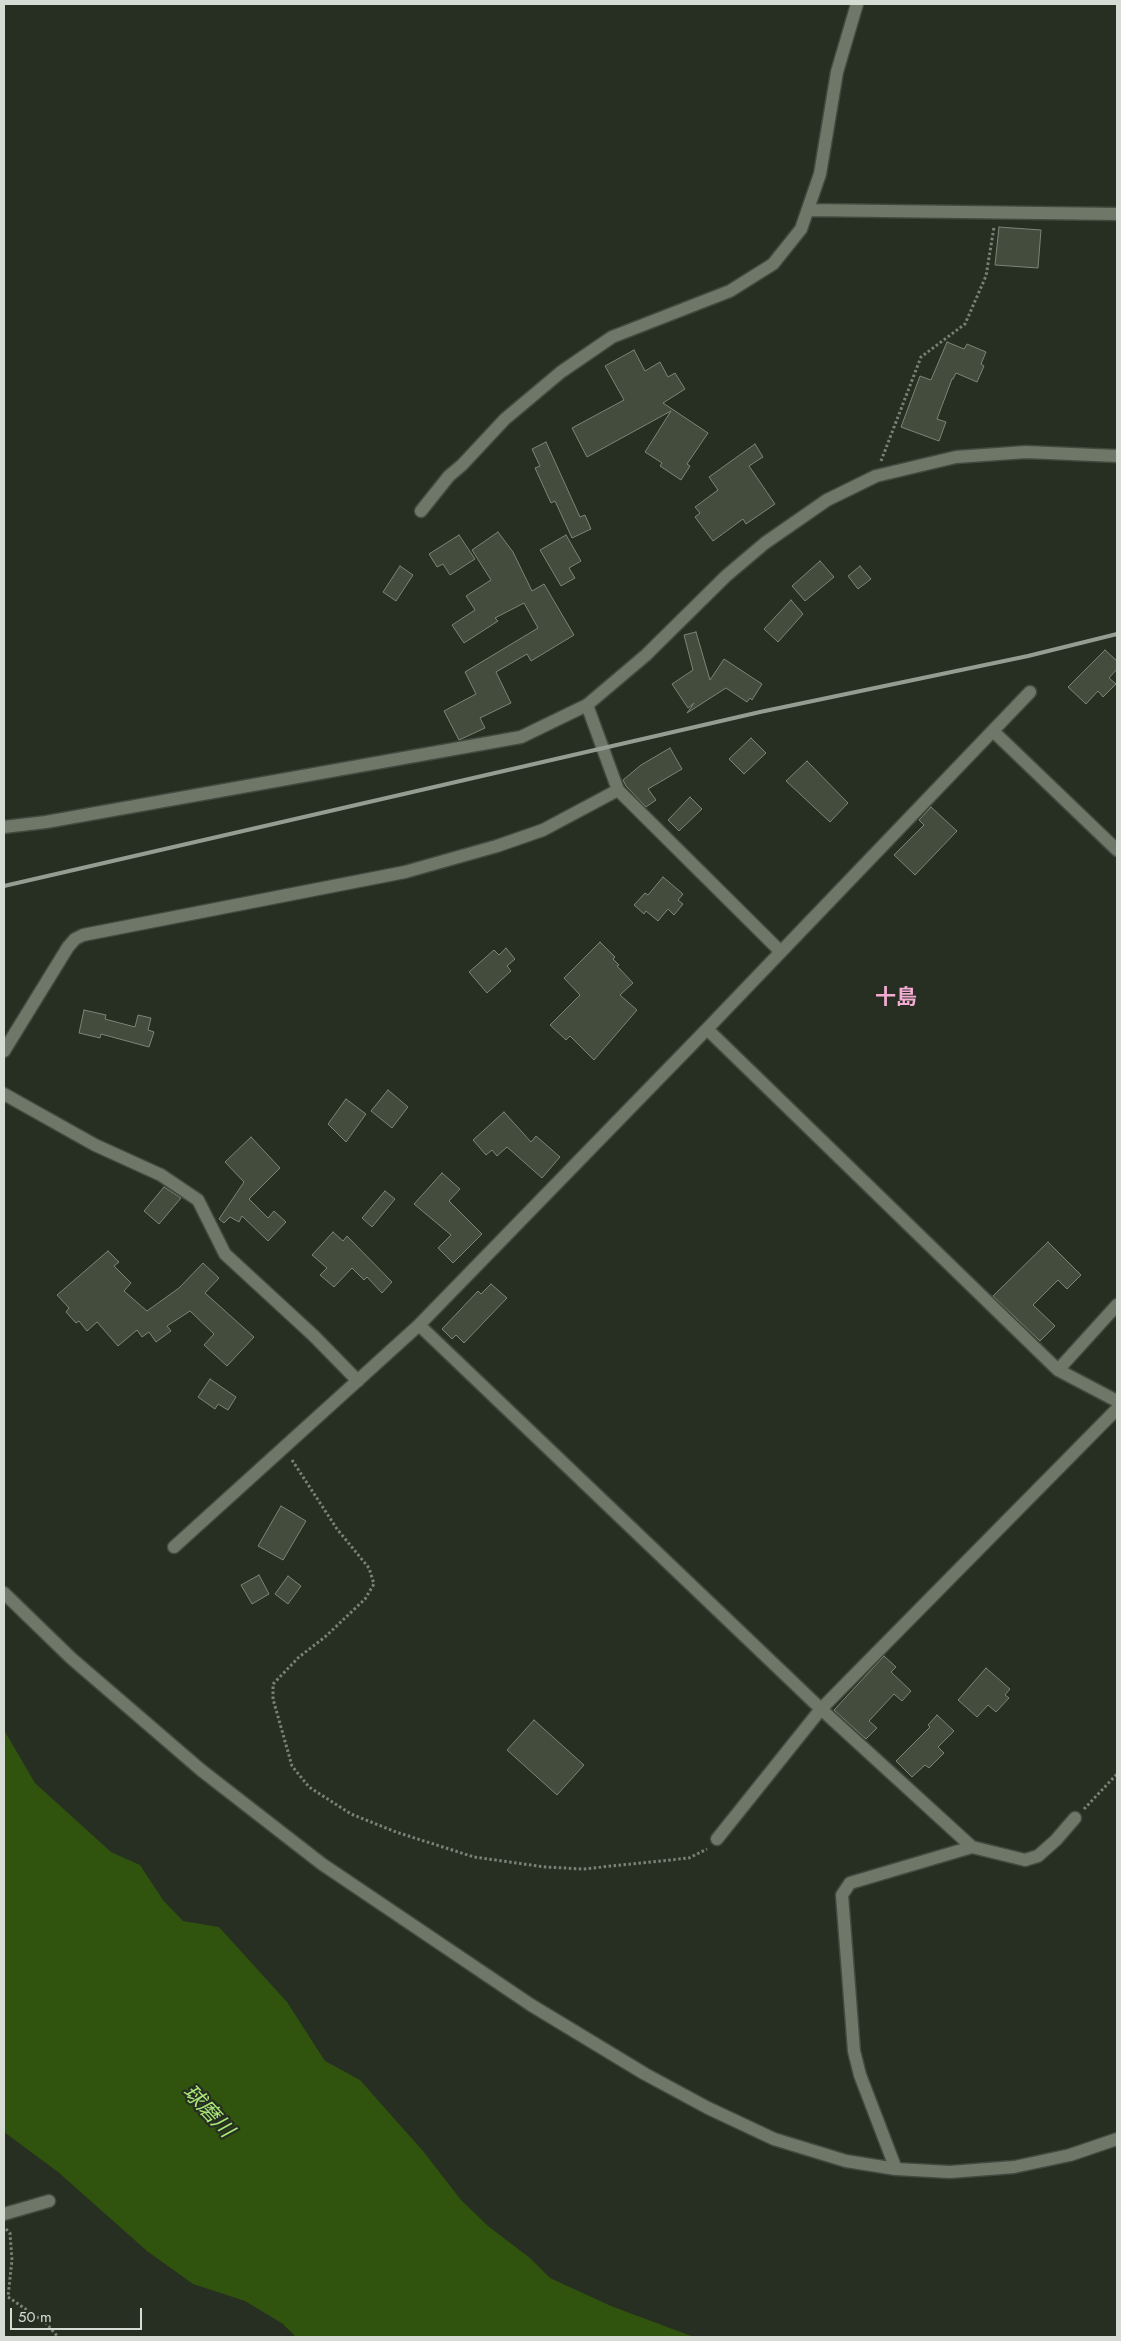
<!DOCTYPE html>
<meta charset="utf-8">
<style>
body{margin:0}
#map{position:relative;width:1121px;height:2341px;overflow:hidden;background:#272e22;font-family:Jost,sans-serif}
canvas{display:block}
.frame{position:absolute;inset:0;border:5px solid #d6dbd3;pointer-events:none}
.scale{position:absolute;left:10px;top:2308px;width:132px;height:22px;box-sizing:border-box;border:2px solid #d6dbd3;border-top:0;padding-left:6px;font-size:15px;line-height:18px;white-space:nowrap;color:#d6dbd3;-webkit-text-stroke:4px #272e22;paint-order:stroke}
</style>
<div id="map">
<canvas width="1121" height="2341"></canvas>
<div class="frame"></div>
<div class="scale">50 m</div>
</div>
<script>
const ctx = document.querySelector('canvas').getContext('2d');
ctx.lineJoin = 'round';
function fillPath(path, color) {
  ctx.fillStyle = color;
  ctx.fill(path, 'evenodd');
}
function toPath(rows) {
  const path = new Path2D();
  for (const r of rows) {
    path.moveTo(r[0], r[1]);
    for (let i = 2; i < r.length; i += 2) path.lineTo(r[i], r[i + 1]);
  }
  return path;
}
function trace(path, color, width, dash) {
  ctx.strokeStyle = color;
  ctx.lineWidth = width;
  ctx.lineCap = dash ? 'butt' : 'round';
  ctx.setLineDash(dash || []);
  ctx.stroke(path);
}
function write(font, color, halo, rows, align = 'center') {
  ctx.font = font + ' Jost,"Noto Sans JP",sans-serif';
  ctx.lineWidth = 4.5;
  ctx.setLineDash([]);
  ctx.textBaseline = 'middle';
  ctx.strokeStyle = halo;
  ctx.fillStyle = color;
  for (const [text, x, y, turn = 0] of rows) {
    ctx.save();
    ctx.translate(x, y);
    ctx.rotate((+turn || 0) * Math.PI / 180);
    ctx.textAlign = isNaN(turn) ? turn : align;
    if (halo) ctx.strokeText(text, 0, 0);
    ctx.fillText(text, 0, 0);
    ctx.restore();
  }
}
const water = toPath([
 [4,1730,35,1783,111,1852,140,1865,163,1900,183,1921,219,1927,287,2002,325,2061,360,2080,423,2151,461,2200,488,2226,530,2258,550,2278,611,2306,694,2337,296,2337,283,2324,245,2301,193,2284,147,2251,58,2172,4,2132]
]);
const building = toPath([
 [999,227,1041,230,1038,268,995,265,999,227],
 [947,342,964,349,967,344,986,352,981,364,984,366,977,382,956,373,953,379,952,379,937,419,946,422,939,441,901,427,920,376,931,380,947,342],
 [634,350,645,371,660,362,668,377,675,373,685,389,663,403,708,433,687,464,690,466,681,480,660,466,662,463,645,452,671,411,587,457,572,428,624,400,605,366,634,350],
 [546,442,580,517,585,515,591,529,572,538,555,501,551,503,535,468,540,466,532,449,546,442],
 [755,444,763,457,749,466,775,504,746,524,743,519,713,541,695,517,700,513,695,507,718,490,709,477,755,444],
 [498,532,513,552,532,591,544,584,574,635,531,661,527,654,496,672,511,703,480,718,485,728,459,740,444,711,476,694,465,672,538,628,524,603,495,618,498,621,464,643,452,625,475,610,466,596,491,580,472,550,498,532],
 [459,535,475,559,450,575,443,564,437,567,429,554,459,535],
 [566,535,581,561,569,568,575,578,561,586,540,550,566,535],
 [820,561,834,577,805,601,792,586,820,561],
 [400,566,413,575,396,601,383,592,400,566],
 [860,566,871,579,858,589,848,576,860,566],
 [791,600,803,614,778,642,764,629,791,600],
 [696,632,710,680,724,659,762,684,752,700,750,698,747,702,726,688,687,713,694,703,688,708,672,684,693,670,684,635,696,632],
 [1105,650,1117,661,1117,669,1109,678,1116,684,1103,697,1098,691,1086,704,1068,687,1105,650],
 [751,738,766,753,744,774,729,759,751,738],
 [670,748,682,769,648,789,656,800,646,807,626,786,623,780,641,765,670,748],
 [807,761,848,803,830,822,786,781,807,761],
 [690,797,702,809,679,831,668,820,690,797],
 [931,807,957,831,915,875,894,855,924,825,919,820,931,807],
 [663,877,683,894,678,900,683,904,674,915,668,909,658,921,646,911,644,914,634,905,645,893,648,895,663,877],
 [600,942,615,957,613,959,619,965,617,966,633,983,620,995,637,1010,594,1060,570,1036,566,1040,550,1025,580,995,564,978,600,942],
 [506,948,515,959,507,966,511,971,487,993,469,972,494,950,499,955,506,948],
 [84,1010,106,1015,105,1019,135,1027,138,1015,151,1018,148,1030,154,1032,149,1047,101,1034,100,1038,79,1033,84,1010],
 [388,1090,408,1107,392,1128,371,1111,388,1090],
 [346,1099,366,1114,346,1142,328,1124,346,1099],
 [504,1112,531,1142,536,1136,560,1157,542,1178,507,1147,497,1156,492,1150,486,1155,473,1140,504,1112],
 [251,1137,280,1168,249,1199,268,1218,274,1211,286,1222,268,1241,242,1216,239,1222,230,1217,224,1223,219,1219,244,1182,225,1162,251,1137],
 [442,1173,460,1189,449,1201,482,1234,453,1263,438,1248,451,1235,414,1204,442,1173],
 [164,1187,181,1198,159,1224,144,1211,164,1187],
 [385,1191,395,1199,372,1227,362,1218,385,1191],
 [333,1232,343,1241,347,1236,392,1282,382,1293,367,1277,364,1280,352,1268,334,1287,320,1275,327,1268,312,1255,333,1232],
 [1048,1242,1081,1275,1067,1289,1058,1280,1033,1305,1055,1326,1040,1341,993,1296,1048,1242],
 [108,1251,119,1262,114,1266,131,1283,124,1291,147,1311,179,1288,203,1263,219,1278,205,1293,254,1337,227,1366,204,1345,214,1334,190,1311,167,1326,171,1331,156,1342,149,1332,142,1337,137,1330,118,1346,97,1322,87,1331,79,1321,76,1323,66,1312,69,1308,57,1295,108,1251],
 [491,1284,507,1298,464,1343,456,1335,452,1339,442,1329,478,1291,481,1294,491,1284],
 [210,1379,236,1397,228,1410,218,1404,215,1409,198,1397,210,1379],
 [281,1506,306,1521,283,1560,258,1546,281,1506],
 [259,1575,269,1594,252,1604,241,1585,259,1575],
 [288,1576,301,1586,288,1604,275,1594,288,1576],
 [884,1656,896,1667,891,1672,911,1691,902,1701,894,1694,869,1721,877,1728,866,1739,834,1710,884,1656],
 [986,1668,1010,1689,1005,1695,1009,1698,996,1712,988,1705,977,1717,958,1700,986,1668],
 [937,1715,954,1731,938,1747,944,1753,929,1768,925,1765,912,1777,896,1761,930,1727,928,1725,937,1715],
 [534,1720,584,1765,557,1795,507,1750,534,1720]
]);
const path = toPath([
 [881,461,921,357,965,324,986,276,994,227],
 [292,1460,337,1529,369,1568,374,1584,365,1599,325,1637,299,1657,273,1684,273,1699,292,1766,309,1787,351,1814,396,1832,474,1857,545,1867,583,1869,689,1858,707,1849],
 [1084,1809,1117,1774],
 [6,2229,10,2233,12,2260,8,2297,46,2323,58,2337]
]);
const street = toPath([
 [808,210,1117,214],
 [421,511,449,476,462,465,505,419,561,372,612,337,730,291,773,264,801,229,820,174,837,72,857,4],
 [993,731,1117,850],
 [4,827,46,822,521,737,587,705,618,790,781,952],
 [707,1029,1058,1370,1117,1401],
 [4,1051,68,947,75,939,83,935,405,872,497,846,543,830,618,790],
 [4,1094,95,1145,161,1175,198,1200,225,1254,314,1336,358,1381],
 [419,1325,821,1709,972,1847,1025,1860,1038,1856,1056,1840,1075,1818],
 [1058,1370,1117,1305],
 [174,1547,419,1325,707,1029,1030,692],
 [4,1593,71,1658,201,1770,322,1864,531,2005,645,2074,708,2108,774,2139,846,2161,896,2169,950,2172,1014,2167,1070,2155,1117,2139],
 [717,1839,821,1709,1117,1409],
 [896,2169,860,2075,854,2051,842,1895,850,1883,972,1847],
 [4,2214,49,2201]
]);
const secondary = toPath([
 [587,705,646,655,726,576,765,543,827,500,876,476,956,457,1026,452,1117,456]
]);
const rail = toPath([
 [4,886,760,712,1028,656,1117,634]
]);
const neighbourhoodNames = [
 ["十島",896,999]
];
const waterNames = [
 ["球磨川",207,2112,47]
];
fillPath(water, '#30530d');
fillPath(building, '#444c3e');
trace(building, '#7c8576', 1);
trace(street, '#43493f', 15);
trace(secondary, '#43493f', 15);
trace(path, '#7a8176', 3, [2.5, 2.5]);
trace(street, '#6e7768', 12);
trace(secondary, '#6e7768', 12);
trace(rail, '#969c92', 4);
write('bold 21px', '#f3aad3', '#272e22', neighbourhoodNames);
write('italic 21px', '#a8e877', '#272e22', waterNames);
</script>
